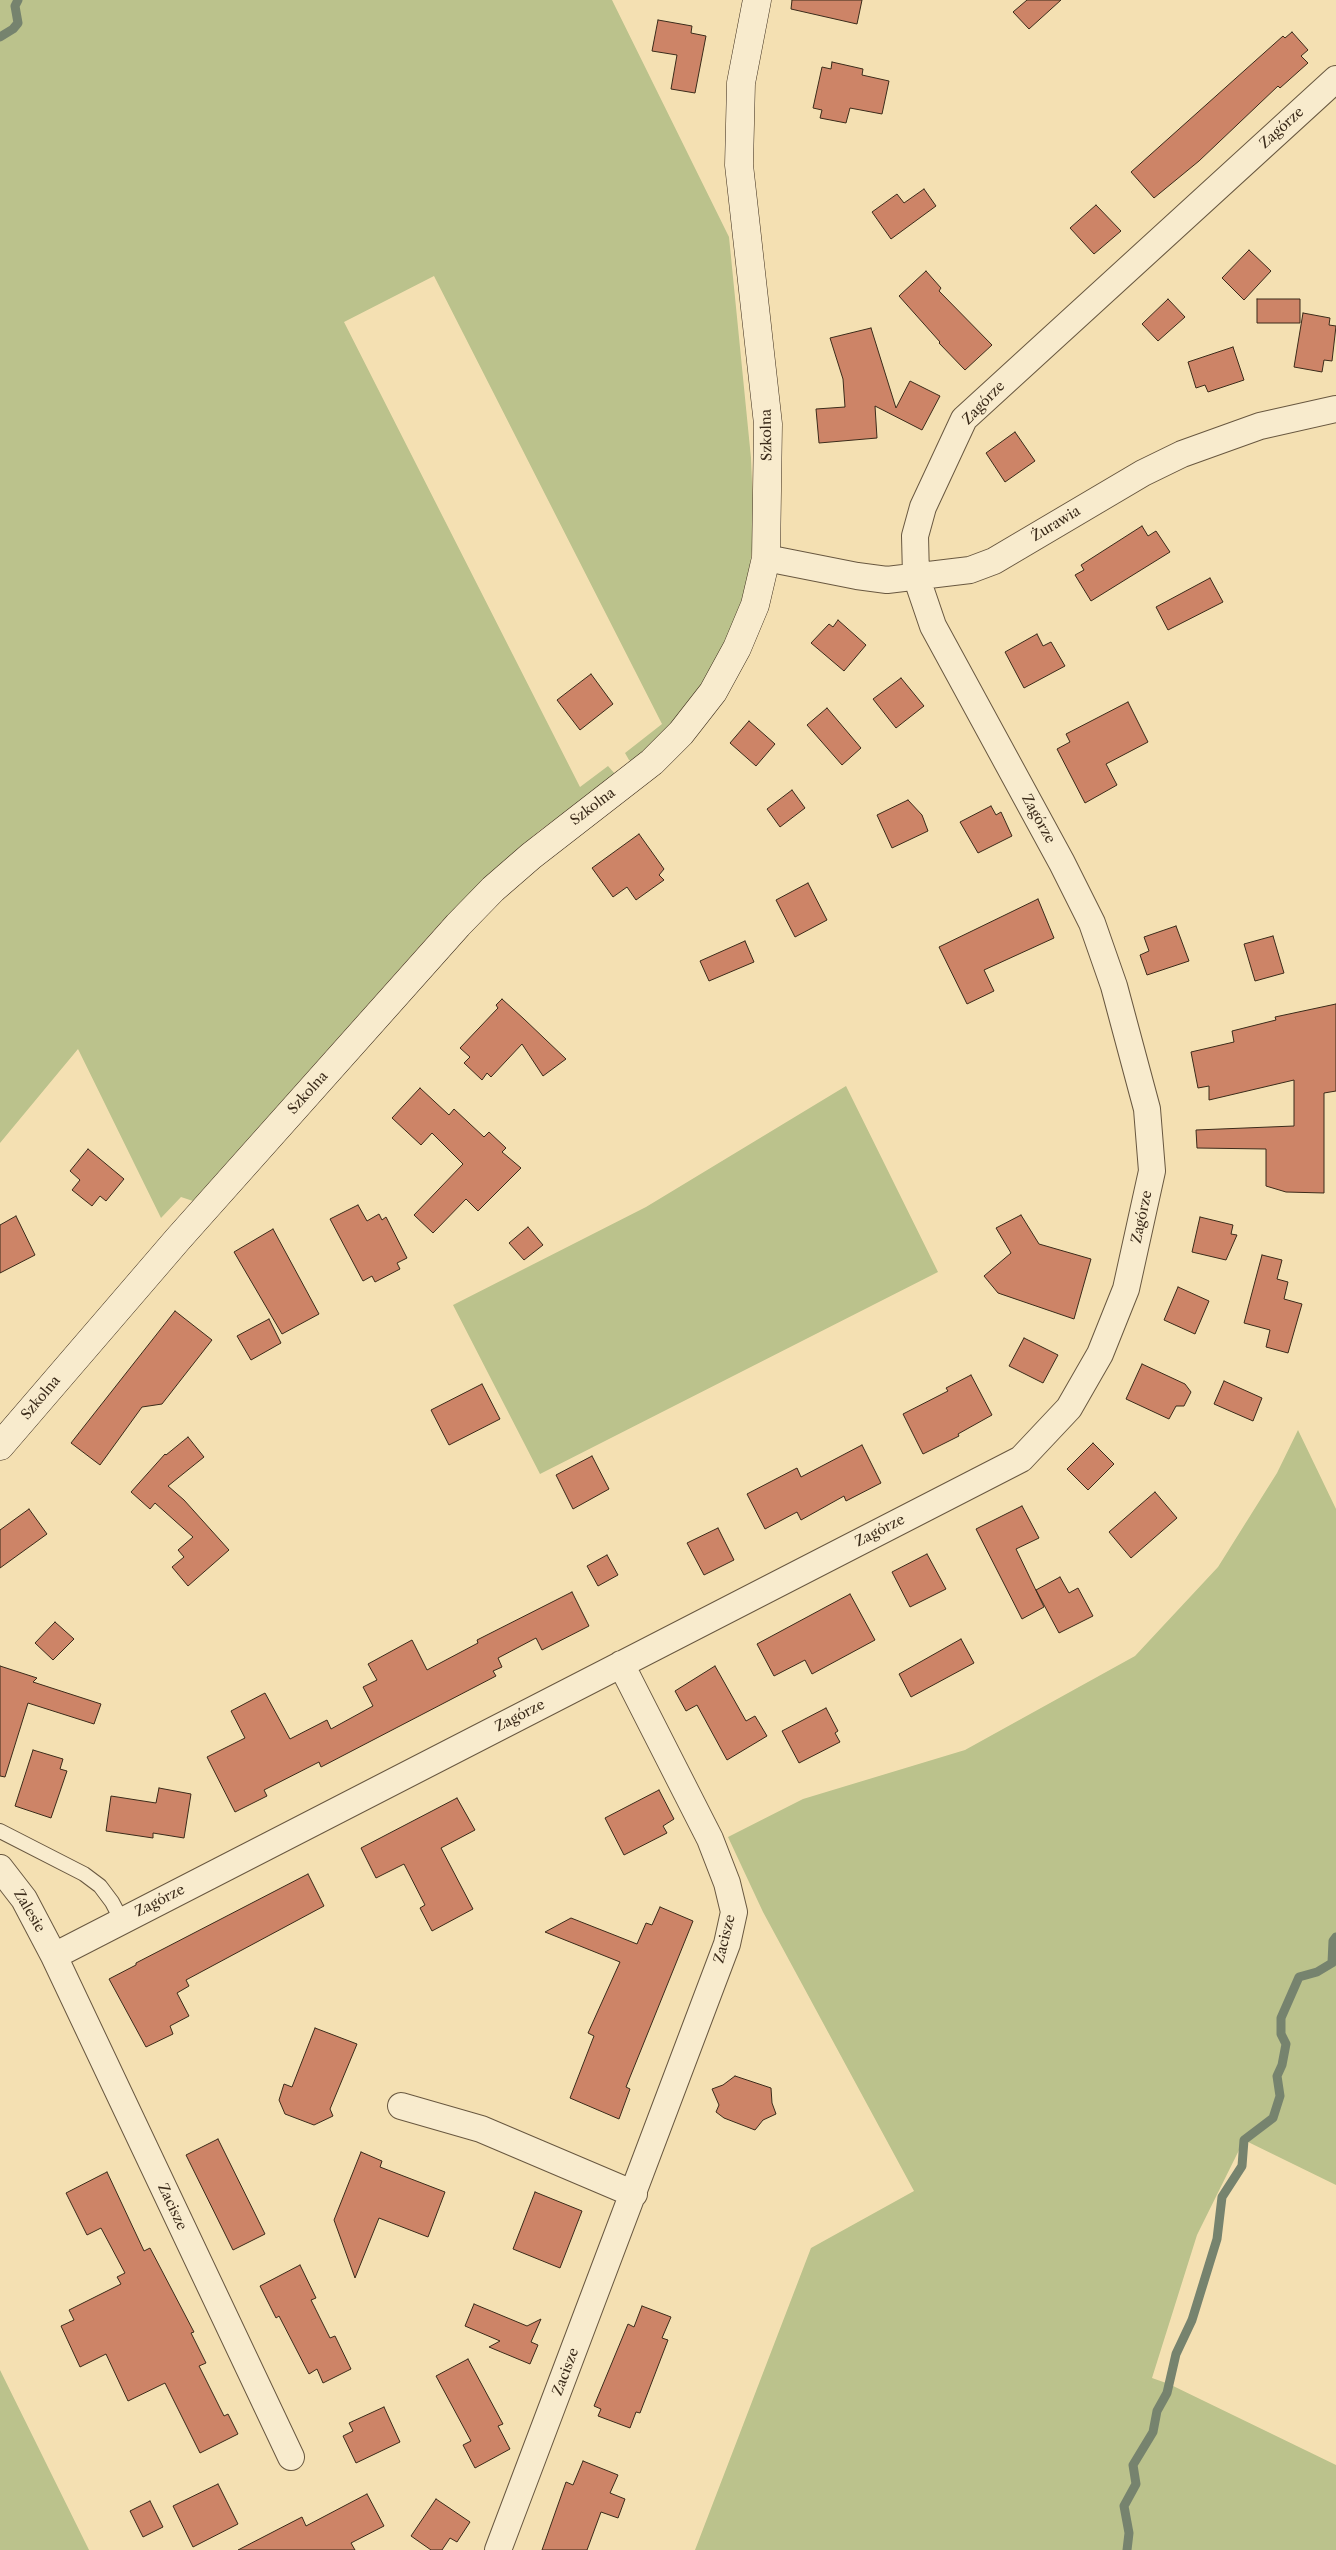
<!DOCTYPE html>
<meta charset="utf-8">
<style>
body{margin:0}
canvas{display:block;background:#f4e0b2}
</style>
<canvas width="1336" height="2550"></canvas>
<script>
const ctx = document.querySelector('canvas').getContext('2d');
ctx.lineJoin = 'round';
function fillPath(path, color) {
  ctx.fillStyle = color;
  ctx.fill(path, 'evenodd');
}
function toPath(rows) {
  const path = new Path2D();
  for (const r of rows) {
    path.moveTo(r[0], r[1]);
    for (let i = 2; i < r.length; i += 2) path.lineTo(r[i], r[i + 1]);
  }
  return path;
}
function trace(path, color, width, dash) {
  ctx.strokeStyle = color;
  ctx.lineWidth = width;
  ctx.lineCap = dash ? 'butt' : 'round';
  ctx.setLineDash(dash || []);
  ctx.stroke(path);
}
function write(font, color, halo, rows, align = 'center') {
  ctx.font = font + ' "Libre Caslon Text",serif';
  ctx.lineWidth = 4;
  ctx.setLineDash([]);
  ctx.textBaseline = 'middle';
  ctx.strokeStyle = halo;
  ctx.fillStyle = color;
  for (const [text, x, y, turn = 0] of rows) {
    ctx.save();
    ctx.translate(x, y);
    ctx.rotate((+turn || 0) * Math.PI / 180);
    ctx.textAlign = isNaN(turn) ? turn : align;
    if (halo) ctx.strokeText(text, 0, 0);
    ctx.fillText(text, 0, 0);
    ctx.restore();
  }
}
const green = toPath([
 [0,0,612,0,729,237,751,458,754,532,749,575,735,623,711,671,675,722,635,762,629,760,625,753,662,724,434,276,344,322,580,787,608,766,616,775,539,831,489,874,442,921,193,1201,181,1197,161,1218,78,1049,0,1143],
 [846,1086,938,1272,540,1474,453,1305,646,1207],
 [1298,1430,1336,1509,1336,2185,1244,2140,1197,2235,1152,2378,1169,2384,1336,2465,1336,2550,695,2550,811,2248,914,2191,763,1912,728,1837,803,1799,965,1750,1135,1656,1218,1567,1277,1473],
 [0,2370,89,2550,0,2550]
]);
const stream = toPath([
 [0,37,13,29,18,23,15,6,18,0],
 [1127,2550,1129,2533,1124,2506,1136,2484,1133,2465,1153,2432,1157,2411,1167,2393,1176,2354,1192,2320,1217,2239,1222,2197,1242,2166,1244,2140,1273,2118,1280,2096,1277,2076,1282,2065,1286,2044,1281,2034,1281,2018,1299,1977,1317,1972,1332,1963,1333,1941,1336,1937]
]);
const building = toPath([
 [792,0,862,0,857,24,791,9,792,0],
 [1027,0,1061,0,1029,29,1013,12,1027,0],
 [658,20,692,26,691,33,706,36,695,93,671,89,677,55,652,51,658,20],
 [1292,32,1308,50,1301,56,1308,63,1280,88,1278,86,1199,161,1154,198,1131,172,1283,36,1285,38,1292,32],
 [832,62,863,69,862,75,889,81,882,114,850,108,846,123,820,118,822,110,813,108,822,67,831,69,832,62],
 [924,189,936,206,891,239,872,212,897,194,904,203,924,189],
 [1096,205,1121,231,1094,254,1070,228,1096,205],
 [1249,250,1271,271,1244,300,1222,278,1249,250],
 [926,271,941,288,939,291,992,345,965,370,939,343,940,342,899,296,926,271],
 [1168,299,1185,317,1158,341,1142,324,1168,299],
 [1257,299,1300,299,1300,323,1257,323,1257,299],
 [1303,313,1330,318,1329,325,1336,326,1332,361,1324,360,1322,372,1294,367,1303,313],
 [871,328,896,408,910,381,940,396,922,430,875,406,877,438,819,443,816,409,845,407,843,379,830,338,871,328],
 [1233,347,1244,380,1208,392,1205,385,1196,388,1188,362,1233,347],
 [1015,432,1035,461,1005,482,986,453,1015,432],
 [1142,526,1148,536,1156,531,1170,552,1091,601,1075,575,1084,570,1081,565,1142,526],
 [1210,578,1223,602,1168,630,1156,607,1210,578],
 [838,620,866,645,844,671,811,643,829,624,833,627,838,620],
 [1037,634,1043,646,1051,642,1065,666,1024,688,1005,652,1037,634],
 [591,674,613,704,580,730,557,700,591,674],
 [901,678,924,706,896,728,873,699,901,678],
 [1128,702,1148,742,1106,764,1117,785,1085,803,1057,749,1070,742,1066,734,1128,702],
 [827,708,861,748,842,765,807,725,827,708],
 [749,721,775,744,756,766,730,743,749,721],
 [792,790,805,808,780,827,767,809,792,790],
 [908,800,922,815,928,831,892,848,877,815,908,800],
 [991,806,996,815,1001,812,1012,836,978,853,960,822,991,806],
 [639,834,664,869,659,875,664,880,636,900,627,887,613,897,592,868,639,834],
 [808,883,827,920,795,937,776,900,808,883],
 [1038,899,1054,938,984,970,994,991,967,1004,939,947,1038,899],
 [1176,926,1189,961,1147,975,1140,955,1149,951,1144,937,1176,926],
 [1273,936,1284,973,1255,981,1244,944,1273,936],
 [745,941,754,962,709,981,700,961,745,941],
 [502,999,524,1019,566,1059,543,1076,522,1044,491,1077,487,1073,482,1080,464,1063,470,1057,460,1048,498,1008,496,1005,502,999],
 [1336,1004,1336,1091,1324,1093,1324,1193,1286,1192,1266,1186,1266,1149,1197,1148,1196,1130,1294,1126,1294,1080,1209,1100,1209,1086,1198,1088,1191,1052,1234,1042,1232,1031,1276,1020,1275,1017,1336,1004],
 [420,1088,449,1115,454,1109,484,1137,489,1132,506,1148,502,1152,521,1168,478,1211,466,1199,433,1233,414,1215,463,1164,432,1133,421,1145,392,1118,420,1088],
 [88,1149,124,1179,106,1201,100,1196,92,1206,72,1190,80,1180,70,1171,88,1149],
 [358,1205,367,1221,379,1214,382,1220,386,1217,407,1258,397,1263,400,1269,375,1282,372,1276,363,1281,330,1219,358,1205],
 [1021,1215,1039,1244,1091,1259,1074,1319,998,1293,984,1276,1011,1253,996,1228,1021,1215],
 [16,1216,35,1255,0,1273,0,1225,16,1216],
 [1200,1217,1233,1225,1231,1234,1237,1235,1226,1260,1192,1252,1200,1217],
 [528,1227,543,1245,524,1260,509,1243,528,1227],
 [273,1229,319,1314,282,1334,234,1252,273,1229],
 [1262,1255,1282,1260,1277,1279,1288,1282,1284,1299,1302,1304,1288,1353,1266,1347,1270,1330,1244,1323,1262,1255],
 [1178,1287,1209,1301,1195,1334,1164,1320,1178,1287],
 [175,1311,212,1340,162,1404,142,1407,100,1465,71,1443,175,1311],
 [269,1319,281,1343,251,1360,237,1336,269,1319],
 [1024,1338,1058,1355,1043,1383,1009,1366,1024,1338],
 [1142,1364,1185,1384,1191,1392,1184,1406,1176,1406,1169,1419,1126,1399,1142,1364],
 [971,1375,992,1415,958,1434,959,1436,923,1454,903,1414,948,1391,946,1388,971,1375],
 [1224,1381,1262,1398,1253,1421,1214,1404,1224,1381],
 [482,1384,500,1419,449,1445,431,1410,482,1384],
 [188,1437,204,1457,168,1486,184,1500,229,1550,188,1586,172,1567,184,1557,178,1550,193,1537,155,1503,150,1509,131,1492,165,1454,166,1455,188,1437],
 [1093,1443,1114,1464,1088,1490,1067,1469,1093,1443],
 [862,1445,881,1483,846,1501,844,1496,801,1520,797,1512,765,1529,747,1494,797,1468,801,1477,862,1445],
 [592,1456,609,1489,573,1509,556,1475,592,1456],
 [1155,1492,1177,1518,1131,1558,1109,1532,1155,1492],
 [1022,1506,1039,1538,1016,1549,1044,1607,1022,1619,976,1529,1022,1506],
 [29,1509,47,1534,0,1568,0,1530,29,1509],
 [718,1528,734,1560,704,1575,687,1543,718,1528],
 [927,1554,946,1589,910,1607,892,1572,927,1554],
 [607,1555,618,1575,598,1586,587,1566,607,1555],
 [1060,1577,1069,1593,1078,1588,1093,1616,1059,1633,1036,1590,1060,1577],
 [572,1592,589,1626,542,1650,536,1638,498,1658,502,1667,493,1671,496,1676,321,1767,319,1762,264,1790,267,1796,235,1812,207,1757,245,1738,231,1711,265,1693,290,1739,327,1720,331,1729,373,1706,363,1687,377,1680,368,1664,412,1640,427,1670,478,1643,477,1640,572,1592],
 [850,1594,875,1640,812,1674,805,1660,774,1676,757,1644,850,1594],
 [55,1622,74,1639,53,1660,35,1643,55,1622],
 [961,1639,974,1663,911,1697,899,1674,961,1639],
 [0,1666,37,1678,33,1682,101,1704,94,1724,28,1703,5,1777,0,1776,0,1666],
 [715,1666,746,1721,755,1716,767,1736,727,1760,697,1705,686,1711,675,1691,715,1666],
 [826,1708,838,1731,835,1733,840,1742,799,1763,782,1731,826,1708],
 [33,1750,63,1759,60,1769,67,1771,51,1818,15,1806,33,1750],
 [159,1788,191,1794,184,1838,153,1833,153,1838,106,1831,111,1796,156,1803,159,1788],
 [659,1790,674,1819,663,1826,667,1833,624,1855,605,1818,659,1790],
 [457,1798,475,1830,441,1848,473,1909,432,1931,420,1908,425,1905,404,1864,376,1878,361,1848,457,1798],
 [308,1874,324,1906,186,1980,189,1986,177,1993,189,2016,170,2026,173,2034,146,2047,109,1979,136,1965,136,1963,308,1874],
 [660,1907,693,1921,626,2087,630,2089,619,2119,570,2098,594,2036,588,2033,620,1962,545,1932,571,1918,637,1944,646,1923,652,1925,660,1907],
 [315,2028,357,2044,330,2109,333,2116,314,2125,285,2114,279,2100,284,2084,292,2087,315,2028],
 [735,2076,771,2088,772,2103,776,2114,763,2120,755,2130,724,2118,716,2112,719,2105,712,2089,723,2085,735,2076],
 [218,2139,265,2234,233,2250,186,2155,218,2139],
 [361,2152,382,2161,380,2167,445,2192,428,2237,379,2218,355,2278,334,2220,361,2152],
 [107,2172,144,2251,150,2248,194,2332,191,2333,206,2363,199,2366,224,2416,228,2414,238,2434,200,2453,165,2383,128,2401,106,2354,80,2367,61,2326,74,2320,69,2310,121,2284,117,2277,125,2273,101,2228,87,2235,66,2193,107,2172],
 [535,2192,582,2211,560,2268,513,2249,535,2192],
 [300,2265,316,2298,311,2300,330,2338,335,2336,351,2369,323,2383,317,2369,309,2374,279,2316,276,2318,260,2286,300,2265],
 [474,2304,527,2326,541,2319,531,2342,538,2345,530,2364,489,2347,500,2341,465,2326,474,2304],
 [642,2306,671,2317,662,2338,668,2340,640,2413,636,2412,630,2428,598,2416,601,2409,594,2406,628,2324,634,2327,642,2306],
 [468,2359,503,2424,498,2426,510,2449,475,2468,463,2445,471,2441,436,2376,468,2359],
 [384,2407,400,2442,356,2463,343,2436,353,2431,349,2423,384,2407],
 [583,2461,618,2475,610,2493,625,2499,618,2518,601,2512,587,2550,542,2550,566,2482,573,2485,583,2461],
 [218,2484,238,2524,193,2547,173,2506,218,2484],
 [367,2494,384,2526,351,2543,355,2550,238,2550,302,2517,306,2526,367,2494],
 [436,2499,470,2522,457,2542,450,2538,442,2550,431,2550,411,2536,436,2499],
 [150,2501,163,2527,143,2537,130,2511,150,2501]
]);
const lane = toPath([
 [0,1831,84,1874,100,1886,112,1902,122,1921]
]);
const street = toPath([
 [766,558,857,576,887,580,970,570,994,561,1143,473,1182,454,1260,426,1336,409],
 [0,1868,24,1899,54,1956,291,2457],
 [54,1956,1021,1459,1069,1408,1100,1354,1126,1289,1152,1171,1147,1109,1114,986,1092,923,1062,863,933,626,916,576,915,536,923,507,964,419,1336,79],
 [401,2106,481,2129,634,2194],
 [498,2550,727,1944,734,1912,727,1883,710,1839,621,1664]
]);
const secondary = toPath([
 [0,1446,178,1239,458,925,493,889,531,856,652,762,681,733,713,692,737,648,755,605,766,558,768,424,739,165,741,83,757,0]
]);
const streetNames = [
 ["Zagórze",1282,128,-42],
 ["Zagórze",984,403,-46],
 ["Szkolna",767,435,-91],
 ["Żurawia",1056,524,-31],
 ["Szkolna",593,807,-37],
 ["Zagórze",1038,819,61],
 ["Szkolna",308,1093,-48],
 ["Zagórze",1142,1217,-78],
 ["Szkolna",41,1398,-50],
 ["Zagórze",880,1531,-27],
 ["Zagórze",520,1716,-27],
 ["Zagórze",160,1901,-27],
 ["Zalesie",29,1911,59],
 ["Zacisze",725,1939,-76],
 ["Zacisze",172,2207,65],
 ["Zacisze",566,2372,-69]
];
fillPath(green, '#bbc28c');
trace(stream, '#76836e', 9);
fillPath(building, '#cd8467');
trace(building, '#3b2b1a', 1);
trace(lane, '#695840', 16);
trace(street, '#695840', 28);
trace(secondary, '#3b2b1a', 29);
trace(lane, '#f8ebcd', 14);
trace(street, '#f8ebcd', 26);
trace(secondary, '#f8ebcd', 28);
write('14px', '#3b2b1a', '#f8ebcd', streetNames);
</script>
